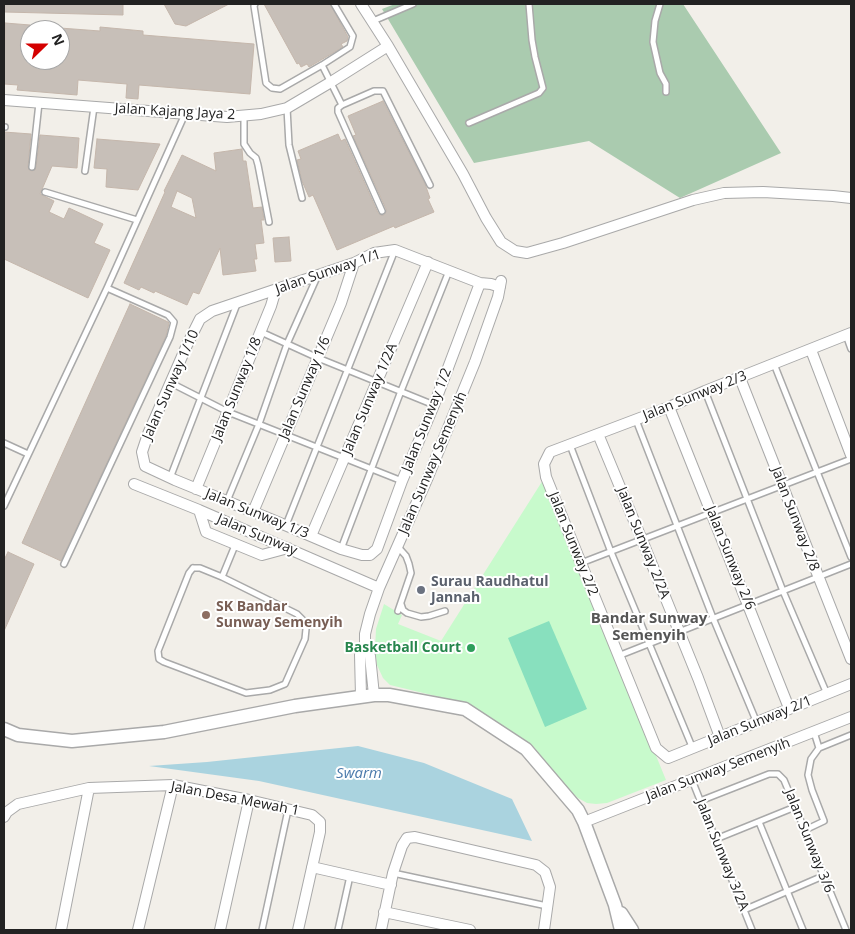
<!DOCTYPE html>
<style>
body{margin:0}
#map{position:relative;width:855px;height:934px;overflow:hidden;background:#f2efe9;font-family:"Open Sans",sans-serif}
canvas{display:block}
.frame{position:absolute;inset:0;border:5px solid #222;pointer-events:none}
.north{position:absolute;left:20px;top:20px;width:50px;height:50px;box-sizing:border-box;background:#fff;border:1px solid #a7a7a7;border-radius:50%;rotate:68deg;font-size:14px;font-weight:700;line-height:20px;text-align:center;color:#222}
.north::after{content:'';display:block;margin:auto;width:18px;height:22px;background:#d40000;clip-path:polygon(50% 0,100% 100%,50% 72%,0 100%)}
</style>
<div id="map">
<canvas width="855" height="934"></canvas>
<div class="frame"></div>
<div class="north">N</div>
</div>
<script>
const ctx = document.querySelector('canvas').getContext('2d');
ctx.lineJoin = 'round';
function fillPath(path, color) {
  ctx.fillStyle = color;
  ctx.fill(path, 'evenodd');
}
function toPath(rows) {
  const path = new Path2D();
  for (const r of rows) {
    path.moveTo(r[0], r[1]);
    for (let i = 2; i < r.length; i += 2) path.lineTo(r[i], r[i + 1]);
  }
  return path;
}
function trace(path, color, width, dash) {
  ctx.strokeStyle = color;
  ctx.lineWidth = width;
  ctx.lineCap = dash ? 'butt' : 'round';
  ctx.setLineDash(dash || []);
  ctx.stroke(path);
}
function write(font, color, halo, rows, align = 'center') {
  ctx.font = font + ' "Open Sans",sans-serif';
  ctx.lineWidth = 4;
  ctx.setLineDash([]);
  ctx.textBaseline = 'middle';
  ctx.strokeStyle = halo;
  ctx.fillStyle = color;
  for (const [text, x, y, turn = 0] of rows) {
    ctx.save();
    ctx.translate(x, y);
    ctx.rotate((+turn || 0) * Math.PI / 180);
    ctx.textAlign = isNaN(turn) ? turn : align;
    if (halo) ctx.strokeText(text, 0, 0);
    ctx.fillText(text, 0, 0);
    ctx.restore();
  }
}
const cemetery = toPath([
 [395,4,683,4,781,153,680,198,589,141,474,163,382,9]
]);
const park = toPath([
 [543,480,666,780,607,803,596,804,587,803,578,798,567,788,533,746,469,704,390,685,383,678,377,665,375,649,376,629,384,604,402,615,398,624,441,641]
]);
const pitch = toPath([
 [549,621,587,709,545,727,508,638]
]);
const water = toPath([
 [358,746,424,763,512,799,532,841,259,781,149,766,207,762]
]);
const building = toPath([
 [4,4,123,4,123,15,4,12,4,4],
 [164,4,229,4,186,26,175,24,164,4],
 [264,4,330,4,348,37,347,41,341,44,343,47,309,67,307,64,301,67,299,63,297,64,264,4],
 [5,23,30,25,30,60,60,60,60,28,100,31,100,27,143,31,143,35,254,44,250,94,139,85,138,99,126,98,127,84,78,80,77,95,17,90,18,85,4,84,5,23],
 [383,101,425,184,430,198,428,199,434,212,395,228,394,226,337,250,313,195,309,197,302,181,297,160,301,159,298,151,338,134,341,141,345,139,378,213,381,215,384,215,386,212,386,209,353,136,356,135,348,116,383,101],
 [4,132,31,134,28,167,29,170,32,171,35,170,36,167,40,135,79,138,77,168,52,166,40,194,54,201,49,212,64,219,69,208,103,224,94,243,110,250,88,298,4,259,4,132],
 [97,139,160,144,138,190,106,187,107,169,94,168,97,139],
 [242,149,243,161,246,161,253,208,262,207,264,220,261,220,264,243,255,244,257,259,254,259,256,271,223,275,220,248,199,294,193,292,187,305,155,291,154,293,141,287,139,290,124,283,165,192,164,191,182,155,216,171,214,153,242,149],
 [177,191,192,198,196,218,171,207,177,191],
 [289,237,291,261,275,262,273,238,289,237],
 [130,304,168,322,169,323,166,336,61,561,22,543,130,304],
 [8,552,34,564,4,631,4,560,8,552]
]);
const service = toPath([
 [255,4,254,6,266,83,272,88,280,89,322,65,342,105,374,91,383,91,430,185],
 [660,4,655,21,653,42,660,73,666,84,666,92],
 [373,21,413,4],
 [322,65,350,47,353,36,334,4],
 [342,105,338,108,338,112,382,211],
 [287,108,289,145,302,198],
 [244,116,244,144,250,153,256,158,258,165,269,222],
 [469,123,539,93,543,88,535,57,532,40,529,4],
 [4,127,5,127],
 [32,167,39,103],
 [85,171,94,107],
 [45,192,137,220],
 [261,332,318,358,434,405],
 [846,335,851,349],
 [774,364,851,557],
 [171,383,228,412,402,481],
 [705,391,783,591,827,694],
 [636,420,713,618,757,723],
 [4,443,28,454],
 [570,445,611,552,693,749],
 [170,478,237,304],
 [227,501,259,424,287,344,317,277],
 [4,506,107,288,185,114],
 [286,525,395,250],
 [341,549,401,391,449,271],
 [581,563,851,459],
 [64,564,170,337,174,322,168,315,107,288],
 [193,568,200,568,222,577,297,614,303,620,306,629,305,639,285,684,270,690,246,693,164,662,159,659,158,651,189,573,193,568],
 [222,577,236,543],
 [401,604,403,610,407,613,421,617,429,616,445,611],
 [398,611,411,573,409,564,406,556,398,547],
 [618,656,851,564],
 [814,732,819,748],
 [692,780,752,930],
 [700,801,769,774,778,774,784,780,846,930],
 [759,822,803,930],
 [805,830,824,821,812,790,808,775,811,759,819,748,851,735],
 [716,839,795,807],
 [393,873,547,906],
 [744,910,823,876],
 [262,930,288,810],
 [338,930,350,876]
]);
const minor = toPath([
 [361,4,388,46,463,174,486,218,501,242,515,251,527,253,563,243,693,200,724,193,763,192,833,196,851,198],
 [4,100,227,117,261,114,287,108,331,82,388,46],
 [480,283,434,405,402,481,377,549,370,555,362,555,341,549,273,520,175,480,145,466,142,452,148,434,187,345,200,319,212,311,354,263,374,253,395,250,480,283,491,284,500,287],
 [851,333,705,391,669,407,550,452,544,464,546,477,656,748,668,758,851,684],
 [811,350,851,455],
 [740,378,851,659],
 [669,407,789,708],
 [598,434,642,540,698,678,720,737],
 [134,484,199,510,379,588],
 [196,489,271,306,276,289],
 [199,510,206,532,262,555,288,548],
 [253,512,341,303,354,263],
 [311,536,428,262],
 [374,695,370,656,365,645,365,634,370,614,379,588,428,477,475,362,498,297,501,281],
 [361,696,360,655,365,645],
 [4,817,7,812,18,804,89,788,173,785,249,800,312,815,320,822,320,832,298,930],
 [584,822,851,717],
 [312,867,391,885],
 [384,912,470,930],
 [61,930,89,788],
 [138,930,173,785],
 [220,930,249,800],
 [381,930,393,873,402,846,407,838,415,837,536,865,545,872,550,887,544,930]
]);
const tertiary = toPath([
 [4,729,18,735,72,741,164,732,295,706,374,695,389,695,465,709,526,749,578,810,584,822,615,905,621,930],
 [621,913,632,930]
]);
const markers = [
 [421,590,5,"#6b7280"],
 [206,615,5,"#8d6e63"],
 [471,648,5,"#2e9e5b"]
];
const streetNames = [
 ["Jalan Kajang Jaya 2",175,112,3],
 ["Jalan Sunway 1/1",328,272,-19],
 ["Jalan Sunway 1/10",171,385,-66],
 ["Jalan Sunway 1/6",305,388,-67],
 ["Jalan Sunway 1/8",237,389,-68],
 ["Jalan Sunway 2/3",695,396,-22],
 ["Jalan Sunway 1/2A",370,399,-67],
 ["Jalan Sunway 1/2",427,420,-68],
 ["Jalan Sunway Semenyih",433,463,-67],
 ["Jalan Sunway 1/3",257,514,22],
 ["Jalan Sunway 2/8",795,519,69],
 ["Jalan Sunway",257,535,23],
 ["Jalan Sunway 2/2A",643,543,68],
 ["Jalan Sunway 2/2",573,544,68],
 ["Jalan Sunway 2/6",730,558,68],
 ["Jalan Sunway 2/1",760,721,-22],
 ["Jalan Sunway Semenyih",718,770,-21],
 ["Jalan Desa Mewah 1",235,799,11],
 ["Jalan Sunway 3/6",809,841,68],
 ["Jalan Sunway 3/2A",722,855,68]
];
const worshipNames = [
 ["Surau Raudhatul",431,582],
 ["Jannah",431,598]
];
const educationNames = [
 ["SK Bandar",216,607],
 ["Sunway Semenyih",216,623]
];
const leisureNames = [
 ["Basketball Court",461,648]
];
const neighbourhoodNames = [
 ["Bandar Sunway",649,619],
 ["Semenyih",649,636]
];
const waterNames = [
 ["Swarm",359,774]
];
fillPath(cemetery, '#aacbaf');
fillPath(park, '#c8facc');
fillPath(pitch, '#88e0be');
fillPath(water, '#aad3df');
fillPath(building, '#c7bfb8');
trace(building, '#c4b6ab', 1);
trace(service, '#a9a9a9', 8);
trace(minor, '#a9a9a9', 12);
trace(tertiary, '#a9a9a9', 15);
trace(service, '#fff', 5);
trace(minor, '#fff', 10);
trace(tertiary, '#fff', 12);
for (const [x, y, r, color] of markers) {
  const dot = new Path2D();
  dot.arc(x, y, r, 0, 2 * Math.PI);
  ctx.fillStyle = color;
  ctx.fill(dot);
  trace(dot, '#fff', 2);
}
write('14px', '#222', '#fff', streetNames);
write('bold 14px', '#5b616d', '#fff', worshipNames, 'left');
write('bold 14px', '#785e54', '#fff', educationNames, 'left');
write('bold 14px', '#27864d', '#fff', leisureNames, 'right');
write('bold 15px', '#555', '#fff', neighbourhoodNames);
write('italic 15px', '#4a7aab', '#fff', waterNames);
</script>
